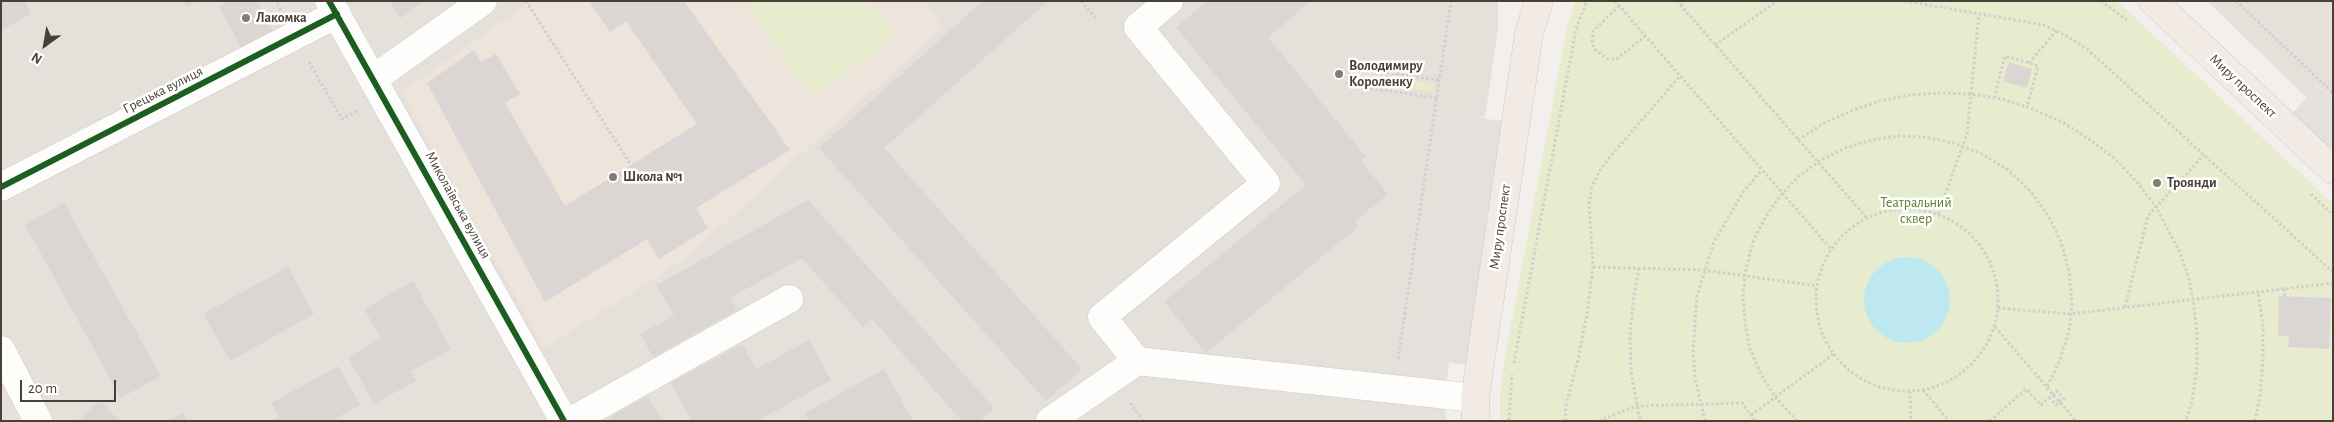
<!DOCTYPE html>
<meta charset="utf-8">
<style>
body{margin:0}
#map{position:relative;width:2334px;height:422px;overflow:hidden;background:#f2efed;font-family:"Alegreya Sans",sans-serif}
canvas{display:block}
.frame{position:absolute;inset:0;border:2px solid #493e38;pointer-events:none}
.north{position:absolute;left:20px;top:20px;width:50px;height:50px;-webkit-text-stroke:4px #fff;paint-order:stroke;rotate:212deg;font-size:14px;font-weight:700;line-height:20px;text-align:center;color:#493e38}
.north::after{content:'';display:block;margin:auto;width:18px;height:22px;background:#493e38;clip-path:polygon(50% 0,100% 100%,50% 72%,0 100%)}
.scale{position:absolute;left:20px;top:380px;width:96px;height:22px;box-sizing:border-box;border:2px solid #493e38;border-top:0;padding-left:6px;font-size:15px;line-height:18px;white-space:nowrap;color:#493e38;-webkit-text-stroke:4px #fff;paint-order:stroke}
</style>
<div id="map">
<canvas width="2334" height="422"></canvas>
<div class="frame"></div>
<div class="north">N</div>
<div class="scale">20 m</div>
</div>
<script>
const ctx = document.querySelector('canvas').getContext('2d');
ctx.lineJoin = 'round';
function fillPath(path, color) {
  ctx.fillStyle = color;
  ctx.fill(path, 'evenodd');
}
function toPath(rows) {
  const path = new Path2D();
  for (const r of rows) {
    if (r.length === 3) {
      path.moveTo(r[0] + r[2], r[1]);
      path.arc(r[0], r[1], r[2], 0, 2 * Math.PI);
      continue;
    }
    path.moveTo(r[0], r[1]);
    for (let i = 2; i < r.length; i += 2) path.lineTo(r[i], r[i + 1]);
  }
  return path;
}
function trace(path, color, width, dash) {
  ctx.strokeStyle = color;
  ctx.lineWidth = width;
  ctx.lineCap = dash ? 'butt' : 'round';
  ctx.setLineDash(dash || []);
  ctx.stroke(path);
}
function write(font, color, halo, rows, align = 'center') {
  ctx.font = font + ' "Alegreya Sans",sans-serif';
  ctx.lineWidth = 5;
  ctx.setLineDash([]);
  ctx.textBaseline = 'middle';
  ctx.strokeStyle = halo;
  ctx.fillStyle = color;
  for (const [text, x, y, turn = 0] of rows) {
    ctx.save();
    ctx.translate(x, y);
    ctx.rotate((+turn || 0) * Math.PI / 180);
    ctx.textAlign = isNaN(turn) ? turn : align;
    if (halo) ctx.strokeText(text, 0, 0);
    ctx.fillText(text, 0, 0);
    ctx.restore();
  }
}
const residential = toPath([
 [1,1,1498,1,1498,29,1485,118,1454,114,1418,358,1449,363,1445,400,1446,421,1,421],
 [2207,1,2333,1,2333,99,2318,86,2307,98]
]);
const education = toPath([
 [531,1,925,1,943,28,681,262,544,348,402,92]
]);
const green = toPath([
 [744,1,872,1,897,37,811,97],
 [1575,1,2114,1,2126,9,2333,204,2333,421,1500,421,1500,396,1504,362,1567,27],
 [1354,72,1434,84,1433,92,1353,80]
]);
const parking = toPath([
 [2318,86,2333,99,2333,170,2283,123],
 [1454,114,1515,123,1479,367,1418,358]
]);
const water = toPath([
 [1907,300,43]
]);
const building = toPath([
 [1,1,25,1,31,14,1,30],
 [183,1,198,1,186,7],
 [228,1,257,1,273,30,241,47,219,6],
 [389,1,424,1,401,18],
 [589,1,684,1,790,150,696,208,708,228,659,259,647,239,545,302,427,83,474,50,481,62,496,54,520,94,505,103,565,206,697,124,626,21,610,32],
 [983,1,1048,1,884,148,1082,369,1046,401,819,148],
 [1208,1,1311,1,1268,37,1366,157,1361,161,1388,194,1355,221,1359,226,1206,353,1164,302,1306,185,1176,27],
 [2009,62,2032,69,2027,88,2003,81],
 [808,200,994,408,979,421,962,421,872,319,863,327,802,258,730,298,737,310,653,357,640,334,674,316,657,285],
 [64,203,161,376,121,398,25,225],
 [288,267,314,314,230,361,203,314],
 [413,281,451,349,411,371,416,381,374,404,348,357,381,338,364,309],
 [2279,296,2331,298,2329,349,2288,347,2289,336,2278,336],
 [809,340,831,380,757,421,692,421,671,383,742,344,756,369],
 [338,366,360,405,331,421,272,421,279,417,271,403],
 [884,369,913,421,809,421,805,413],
 [648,396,662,421,611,421,609,418],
 [100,400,119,421,78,421],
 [183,413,187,421,168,421]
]);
const path = toPath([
 [279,1,276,3,281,10],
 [526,1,631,165],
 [1081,1,1096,19],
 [1615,1,1831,249],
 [1677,1,1867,218],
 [1905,1,2044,25,2072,39,2087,49,2333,272],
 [2101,1,2127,20],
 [2236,1,2333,93],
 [1681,5,1686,1],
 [1619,6,1593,31,1592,40,1594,49,1608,59,1617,59,1645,36],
 [1715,45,1777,1],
 [309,62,342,119,357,111],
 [2029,63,2057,30],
 [1437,98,1348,85,1350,67,1439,80],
 [1994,98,2005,56,2029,63,2038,66,2027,107],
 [1798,140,1824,123,1851,111,1880,101,1910,95,1940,93,1971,94,2002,99,2033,109,2062,122,2089,139,2115,159,2137,182,2156,207,2179,251,2188,275,2193,300,2197,333,2197,367,2192,401,2186,421],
 [2311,194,2333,215],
 [1907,300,91],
 [1938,214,1967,134,1979,14],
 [1593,267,1704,270,1817,286],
 [1639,268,1633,302,1630,336,1631,371,1640,421],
 [2284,296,2285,289],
 [2125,307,2148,216,2204,155],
 [1998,308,2070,314,2333,283],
 [1995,327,2076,421],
 [1398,359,1451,1],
 [1514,363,1576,29,1587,1],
 [1923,390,1949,421],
 [1910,391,1911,421],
 [1130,403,1143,421],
 [1751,415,1834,354],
 [1509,420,1512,374],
 [1565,421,1566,405,1578,360,1587,314,1593,267,1589,204,1592,187,1599,172,1608,159,1680,76],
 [1599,421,1636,406,1742,403,1755,421],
 [1705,421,1695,377,1693,350,1697,296,1714,242,1743,192,1762,170],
 [1797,421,1775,397,1761,374,1750,349,1745,322,1743,295,1746,269,1753,242,1765,218,1780,196,1799,176,1821,160,1845,148,1871,140,1898,136,1925,137,1954,143,1982,154,2008,170,2030,191,2048,215,2061,242,2069,271,2072,302,2069,331,2060,360,2047,387],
 [1990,421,2026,389,2041,405,2046,400,2057,391,2064,399,2056,405,2049,397],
 [2255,421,2260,395,2263,360,2263,326,2258,292]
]);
const minor = toPath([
 [329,1,564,421],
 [373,79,483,1],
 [1,187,337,14],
 [1,350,38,421],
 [1137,361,1102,317,1266,183,1138,27,1169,1],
 [571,421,789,299],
 [1050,421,1137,361,1475,398]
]);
const major = toPath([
 [2153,1,2333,170],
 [1476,421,1475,398,1529,33,1539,1]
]);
const cycleway = toPath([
 [329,1,564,421],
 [1,187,337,14]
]);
const markers = [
 [246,18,5,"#847c77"],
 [1339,74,5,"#847c77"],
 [613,177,5,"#847c77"],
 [2157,183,5,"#847c77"]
];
const poiNames = [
 ["Лакомка",256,18],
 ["Володимиру",1349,66],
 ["Короленку",1349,82],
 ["Школа №1",623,177],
 ["Троянди",2167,183]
];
const streetNames = [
 ["Миру проспект",2243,86,43],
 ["Грецька вулиця",163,90,-27],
 ["Миколаївська вулиця",458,205,61],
 ["Миру проспект",1500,227,-82]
];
const parkNames = [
 ["Театральний",1916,203],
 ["сквер",1916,219]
];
fillPath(residential, '#e6e0da');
fillPath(education, '#ede4dc');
fillPath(green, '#e7ecce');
fillPath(parking, '#e4e0de');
fillPath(water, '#bee8f0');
fillPath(building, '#dbd6d4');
trace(minor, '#cfcbc9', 29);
trace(major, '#d4c6bb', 29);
trace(path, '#d2cecb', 3, [2.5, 2.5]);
trace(minor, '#fdfdfc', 28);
trace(major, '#f2ebe5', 28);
trace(cycleway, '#1b5e20', 6);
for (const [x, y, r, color] of markers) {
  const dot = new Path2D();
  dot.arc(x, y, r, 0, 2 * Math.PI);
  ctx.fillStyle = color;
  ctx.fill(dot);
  trace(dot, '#fff', 2);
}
write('bold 14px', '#493e38', '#fff', poiNames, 'left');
write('14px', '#493e38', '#fff', streetNames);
write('14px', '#5d7c2b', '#fff', parkNames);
</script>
